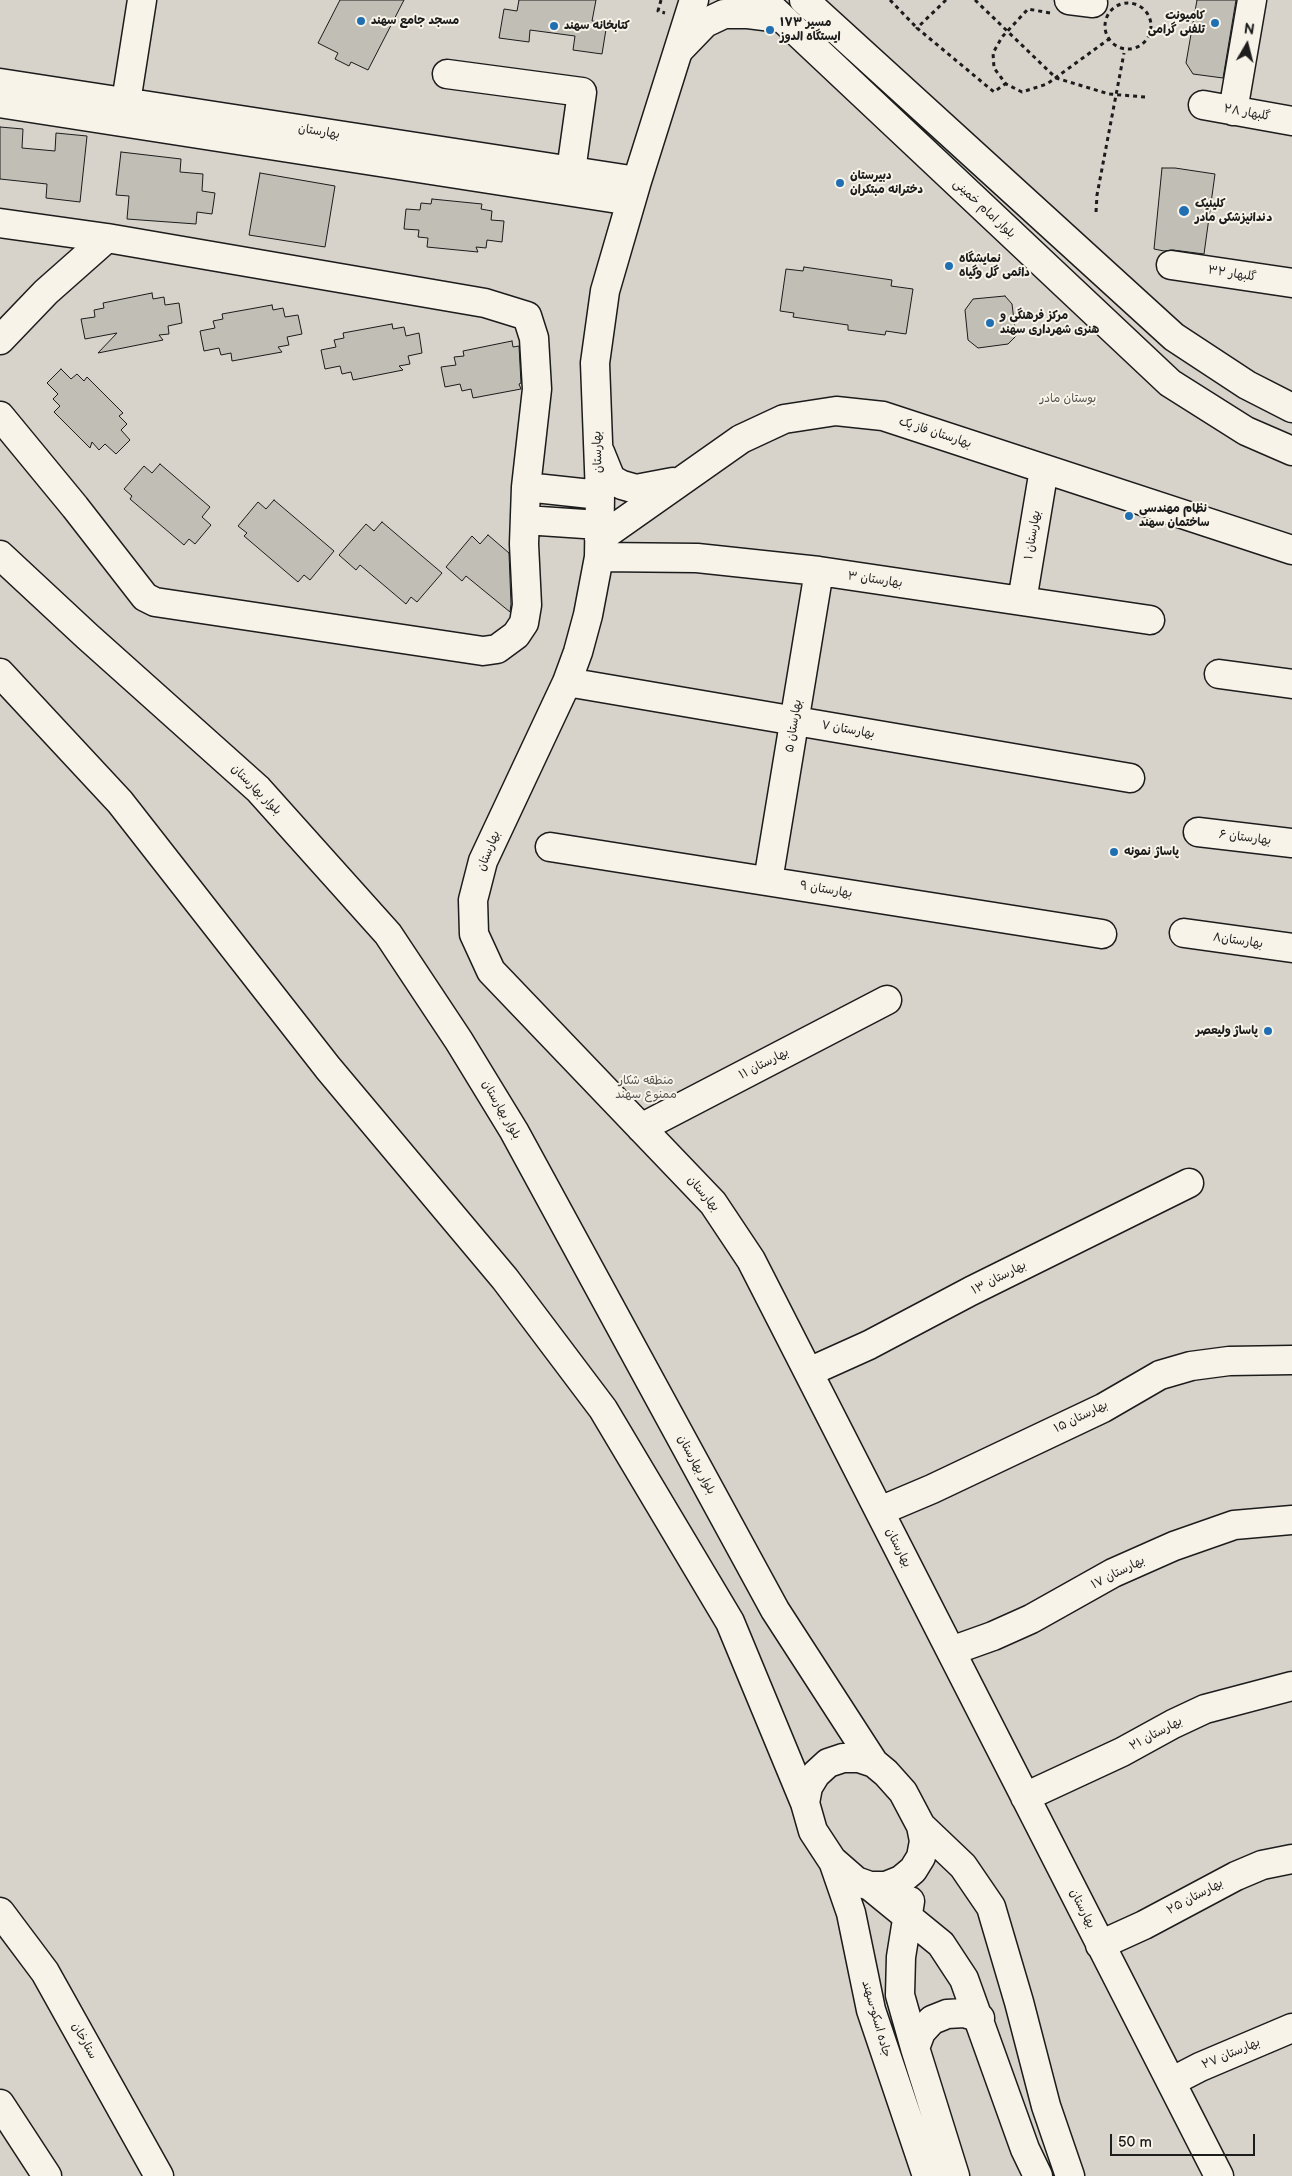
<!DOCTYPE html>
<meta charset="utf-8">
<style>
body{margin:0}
#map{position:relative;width:1292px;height:2176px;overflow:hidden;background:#f7f3e8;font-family:"Balsamiq Sans",sans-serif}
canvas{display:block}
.north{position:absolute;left:1222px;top:20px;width:50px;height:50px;-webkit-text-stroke:4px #f7f3e8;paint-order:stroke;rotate:8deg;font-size:14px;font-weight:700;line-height:20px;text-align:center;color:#1c1c1c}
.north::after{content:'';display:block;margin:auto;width:18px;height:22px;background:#1c1c1c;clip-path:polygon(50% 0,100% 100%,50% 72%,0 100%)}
.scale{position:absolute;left:1110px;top:2134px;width:145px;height:22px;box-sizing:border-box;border:2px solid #1c1c1c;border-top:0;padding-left:6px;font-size:15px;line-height:18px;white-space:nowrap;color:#1c1c1c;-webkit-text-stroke:4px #f7f3e8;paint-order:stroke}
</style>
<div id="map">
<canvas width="1292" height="2176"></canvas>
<div class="north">N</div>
<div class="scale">50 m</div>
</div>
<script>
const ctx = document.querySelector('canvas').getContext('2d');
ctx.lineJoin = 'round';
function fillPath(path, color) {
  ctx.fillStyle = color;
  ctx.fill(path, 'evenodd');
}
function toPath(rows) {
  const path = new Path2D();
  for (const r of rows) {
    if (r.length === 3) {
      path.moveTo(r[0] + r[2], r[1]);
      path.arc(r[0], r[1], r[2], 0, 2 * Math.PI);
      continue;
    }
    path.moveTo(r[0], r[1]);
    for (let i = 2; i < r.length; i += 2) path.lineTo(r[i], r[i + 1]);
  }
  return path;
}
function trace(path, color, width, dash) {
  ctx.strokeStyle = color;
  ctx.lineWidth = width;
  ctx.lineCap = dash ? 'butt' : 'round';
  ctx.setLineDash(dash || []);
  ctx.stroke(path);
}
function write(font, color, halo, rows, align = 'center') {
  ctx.font = font + ' "Balsamiq Sans","Playpen Sans Arabic",sans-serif';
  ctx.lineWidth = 4;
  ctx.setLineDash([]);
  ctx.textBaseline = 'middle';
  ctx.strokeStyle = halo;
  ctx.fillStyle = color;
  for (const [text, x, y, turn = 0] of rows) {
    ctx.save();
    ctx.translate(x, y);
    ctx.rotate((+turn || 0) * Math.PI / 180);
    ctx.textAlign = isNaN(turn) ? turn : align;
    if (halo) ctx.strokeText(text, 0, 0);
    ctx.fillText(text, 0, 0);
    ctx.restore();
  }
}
const green = toPath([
 [0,0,1292,0,1292,2176,0,2176]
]);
const building = toPath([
 [340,0,404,0,368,70,351,62,349,66,335,59,338,53,318,43,340,0],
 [519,0,596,0,592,21,607,23,602,54,573,50,575,36,530,30,529,42,499,38,504,9,517,11,519,0],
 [1197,0,1236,0,1223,78,1193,74,1186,63,1197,0],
 [0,127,23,129,22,148,55,151,56,133,87,136,80,202,46,198,47,184,0,179,0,127],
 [121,152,181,159,180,172,203,174,202,191,215,193,212,214,197,212,196,224,127,219,129,196,116,195,121,152],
 [1162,168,1175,168,1215,174,1204,254,1173,250,1164,251,1154,249,1162,168],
 [260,173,335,186,325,247,249,235,260,173],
 [432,199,482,204,481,209,492,211,491,220,504,221,502,242,487,240,486,248,476,247,478,252,427,247,428,238,418,237,419,230,404,229,406,209,420,210,421,203,431,204,432,199],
 [804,267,892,280,891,286,913,289,906,334,886,331,885,335,848,330,848,325,793,317,794,313,780,311,786,269,803,271,804,267],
 [152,293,153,299,164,297,165,305,179,303,182,323,168,326,169,334,159,335,163,340,98,353,117,333,85,339,81,319,95,317,94,310,104,308,103,303,152,293],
 [1005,296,1012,304,1016,336,1008,344,978,348,968,340,965,310,973,299,1005,296],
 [272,305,273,310,283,308,285,317,298,315,302,334,287,337,289,345,278,347,282,352,232,361,231,353,221,355,219,348,204,351,200,331,215,328,213,321,223,319,222,314,272,305],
 [392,324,393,329,404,327,406,336,419,333,422,353,408,356,410,364,399,366,403,370,353,380,351,372,342,374,340,366,325,369,321,350,336,347,334,340,344,338,343,333,392,324],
 [512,341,513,347,519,346,521,383,519,384,521,389,473,398,471,389,462,391,460,384,445,387,441,367,456,365,454,357,464,356,463,351,512,341],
 [61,369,71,379,77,374,84,381,87,377,123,413,119,416,127,424,121,430,130,440,116,454,105,444,99,450,92,442,90,448,54,412,60,406,53,399,58,394,47,383,61,369],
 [160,464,210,507,202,517,211,525,195,544,189,539,184,545,130,499,132,496,124,489,144,466,152,473,160,464],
 [274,500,334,551,310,580,304,575,298,582,244,536,247,533,238,526,258,502,266,509,274,500],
 [382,522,442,573,417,602,411,597,406,604,360,565,356,570,339,555,366,524,374,531,382,522],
 [488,535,509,553,511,604,510,612,466,576,462,581,446,567,472,536,480,544,488,535]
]);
const path = toPath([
 [661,0,658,11,665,13],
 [890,0,917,28],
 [946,0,917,28,994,92,1005,84],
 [975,0,1056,78,1109,94,1145,97],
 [1128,26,23],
 [1050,13,1028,9,1002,37,993,53,994,68,1006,84,1022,92,1047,84,1109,39],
 [1096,212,1097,195,1124,53]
]);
const minor = toPath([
 [694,0,637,181,605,291,595,363,600,495,599,557,588,615,578,652,567,682,483,861,473,900,474,934,491,971,713,1203,751,1260,1219,2176],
 [1069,0,1093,3],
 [447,74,582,92,571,171],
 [0,83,637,181],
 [126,102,142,0],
 [0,103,631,201],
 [1203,105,1292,121],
 [1233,111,1252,0],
 [0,223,107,238],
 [1171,265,1292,283],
 [0,340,46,292,107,238,485,303,527,316,534,338,537,389,526,487,524,544,527,605,524,623,516,635,497,649,483,651,155,602,145,597,75,507,0,416],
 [600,452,611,479,622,485,636,489,673,482],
 [526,487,600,495],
 [525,520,599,525],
 [599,539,741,439,784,419,836,411,883,416,1292,550],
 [599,557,697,558,819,571,1150,620],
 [1022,601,1044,469],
 [1219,674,1292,684],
 [567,682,1130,778],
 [1198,832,1292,843],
 [550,847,1102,934],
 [768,881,819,571],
 [1184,933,1292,948],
 [641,1128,887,1000],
 [809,1372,869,1345,971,1291,1189,1183],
 [880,1511,932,1489,1103,1408,1160,1375,1191,1366,1229,1361,1292,1360],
 [951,1651,993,1636,1031,1619,1113,1573,1174,1546,1234,1525,1292,1520],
 [1025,1797,1122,1752,1173,1724,1205,1709,1292,1686],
 [0,1912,45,1972,159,2176],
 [1100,1945,1144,1925,1236,1876,1262,1865,1292,1859],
 [1171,2082,1200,2067,1292,2028],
 [0,2104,47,2176]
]);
const major = toPath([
 [763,0,1170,383,1246,431,1292,451],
 [804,0,1174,337,1247,385,1292,408],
 [679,50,705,23,724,14,748,14,780,18],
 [0,555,87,636,258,789,388,934,459,1041,514,1131,775,1610,874,1763],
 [0,673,120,802,328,1068,505,1279,603,1409,730,1622,805,1803],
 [843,1758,859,1758,874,1763,886,1773,903,1792,921,1826,924,1841,921,1857,913,1870,901,1880,886,1886,870,1886,856,1881,832,1860,813,1831,805,1803,808,1787,816,1774,828,1763,843,1758],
 [921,1826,963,1866,991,1907,1019,2002,1046,2106,1070,2176],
 [833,1861,851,1913,871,2010,927,2176],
 [870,1886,941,1944,964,1979,1025,2149,1038,2176],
 [910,1901,901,1957,900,1995,915,2048,955,2176],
 [915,2048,921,2032,932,2020,947,2014,964,2013,980,2018]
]);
const markers = [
 [361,21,5,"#1f6fb2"],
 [1215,23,5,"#1f6fb2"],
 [554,26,5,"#1f6fb2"],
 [770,30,5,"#1f6fb2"],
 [840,183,5,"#1f6fb2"],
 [1184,211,6,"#1f6fb2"],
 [949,266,5,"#1f6fb2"],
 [990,323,5,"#1f6fb2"],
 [1129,516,5,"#1f6fb2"],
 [1114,852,5,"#1f6fb2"],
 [1268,1031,5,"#1f6fb2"]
];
const poiNames = [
 ["کامیونت",1205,16,"right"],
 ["تلفنی گرامی",1205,30,"right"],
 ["مسجد جامع سهند",371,21],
 ["مسیر ۱۷۳",780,23],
 ["ایستگاه الدوز",780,37],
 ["کتابخانه سهند",564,26],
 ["دبیرستان",850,176],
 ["دخترانه مبتکران",850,190],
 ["کلینیک",1195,204],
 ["دندانپزشکی مادر",1195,218],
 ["نمایشگاه",959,259],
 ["دائمی گل وگیاه",959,273],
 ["مرکز فرهنگی و",1000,316],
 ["هنری شهرداری سهند",1000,330],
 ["نظام مهندسی",1139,509],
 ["ساختمان سهند",1139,523],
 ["پاساژ نمونه",1124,852],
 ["پاساژ ولیعصر",1258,1031,"right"]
];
const streetNames = [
 ["گلبهار ۲۸",1247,113,10],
 ["بهارستان",319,132,9],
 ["بلوار امام خمینی",984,209,43],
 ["گلبهار ۳۲",1232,274,9],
 ["بهارستان فاز یک",935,433,18],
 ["بهارستان",598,452,-92],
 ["بهارستان ۱",1033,535,-81],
 ["بهارستان ۳",875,580,8],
 ["بهارستان ۵",794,726,-81],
 ["بهارستان ۷",848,730,10],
 ["بلوار بهارستان",256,790,45],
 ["بهارستان ۶",1245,838,7],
 ["بهارستان",489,851,-68],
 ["بهارستان ۹",826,890,9],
 ["بهارستان۸",1238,941,8],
 ["بهارستان ۱۱",764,1064,-27],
 ["بلوار بهارستان",501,1110,60],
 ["بهارستان",703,1194,49],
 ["بهارستان ۱۳",999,1278,-27],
 ["بهارستان ۱۵",1081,1417,-26],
 ["بلوار بهارستان",696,1465,61],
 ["بهارستان",898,1548,63],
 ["بهارستان ۱۷",1118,1573,-27],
 ["بهارستان ۲۱",1156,1734,-28],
 ["بهارستان ۲۵",1195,1897,-28],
 ["بهارستان",1082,1909,63],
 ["جاده اسکو-سهند",876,2019,74],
 ["ستارخان",84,2041,61],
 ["بهارستان ۲۷",1231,2054,-23]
];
const parkNames = [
 ["بوستان مادر",1068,399],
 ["منطقه شکار",646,1081],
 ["ممنوع سهند",646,1095]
];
fillPath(green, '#d7d3cb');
fillPath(building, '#c0beb5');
trace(building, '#1c1c1c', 1);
trace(minor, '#1c1c1c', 31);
trace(major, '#1c1c1c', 31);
trace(path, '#1c1c1c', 3, [4, 4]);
trace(minor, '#f7f3e8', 28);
trace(major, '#f7f3e8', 28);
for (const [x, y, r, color] of markers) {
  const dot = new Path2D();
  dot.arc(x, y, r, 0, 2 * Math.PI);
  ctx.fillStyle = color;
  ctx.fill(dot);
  trace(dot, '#f7f3e8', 2);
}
write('bold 12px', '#1c1c1c', '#f7f3e8', poiNames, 'left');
write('12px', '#1c1c1c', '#f7f3e8', streetNames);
write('12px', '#545351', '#f7f3e8', parkNames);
</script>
